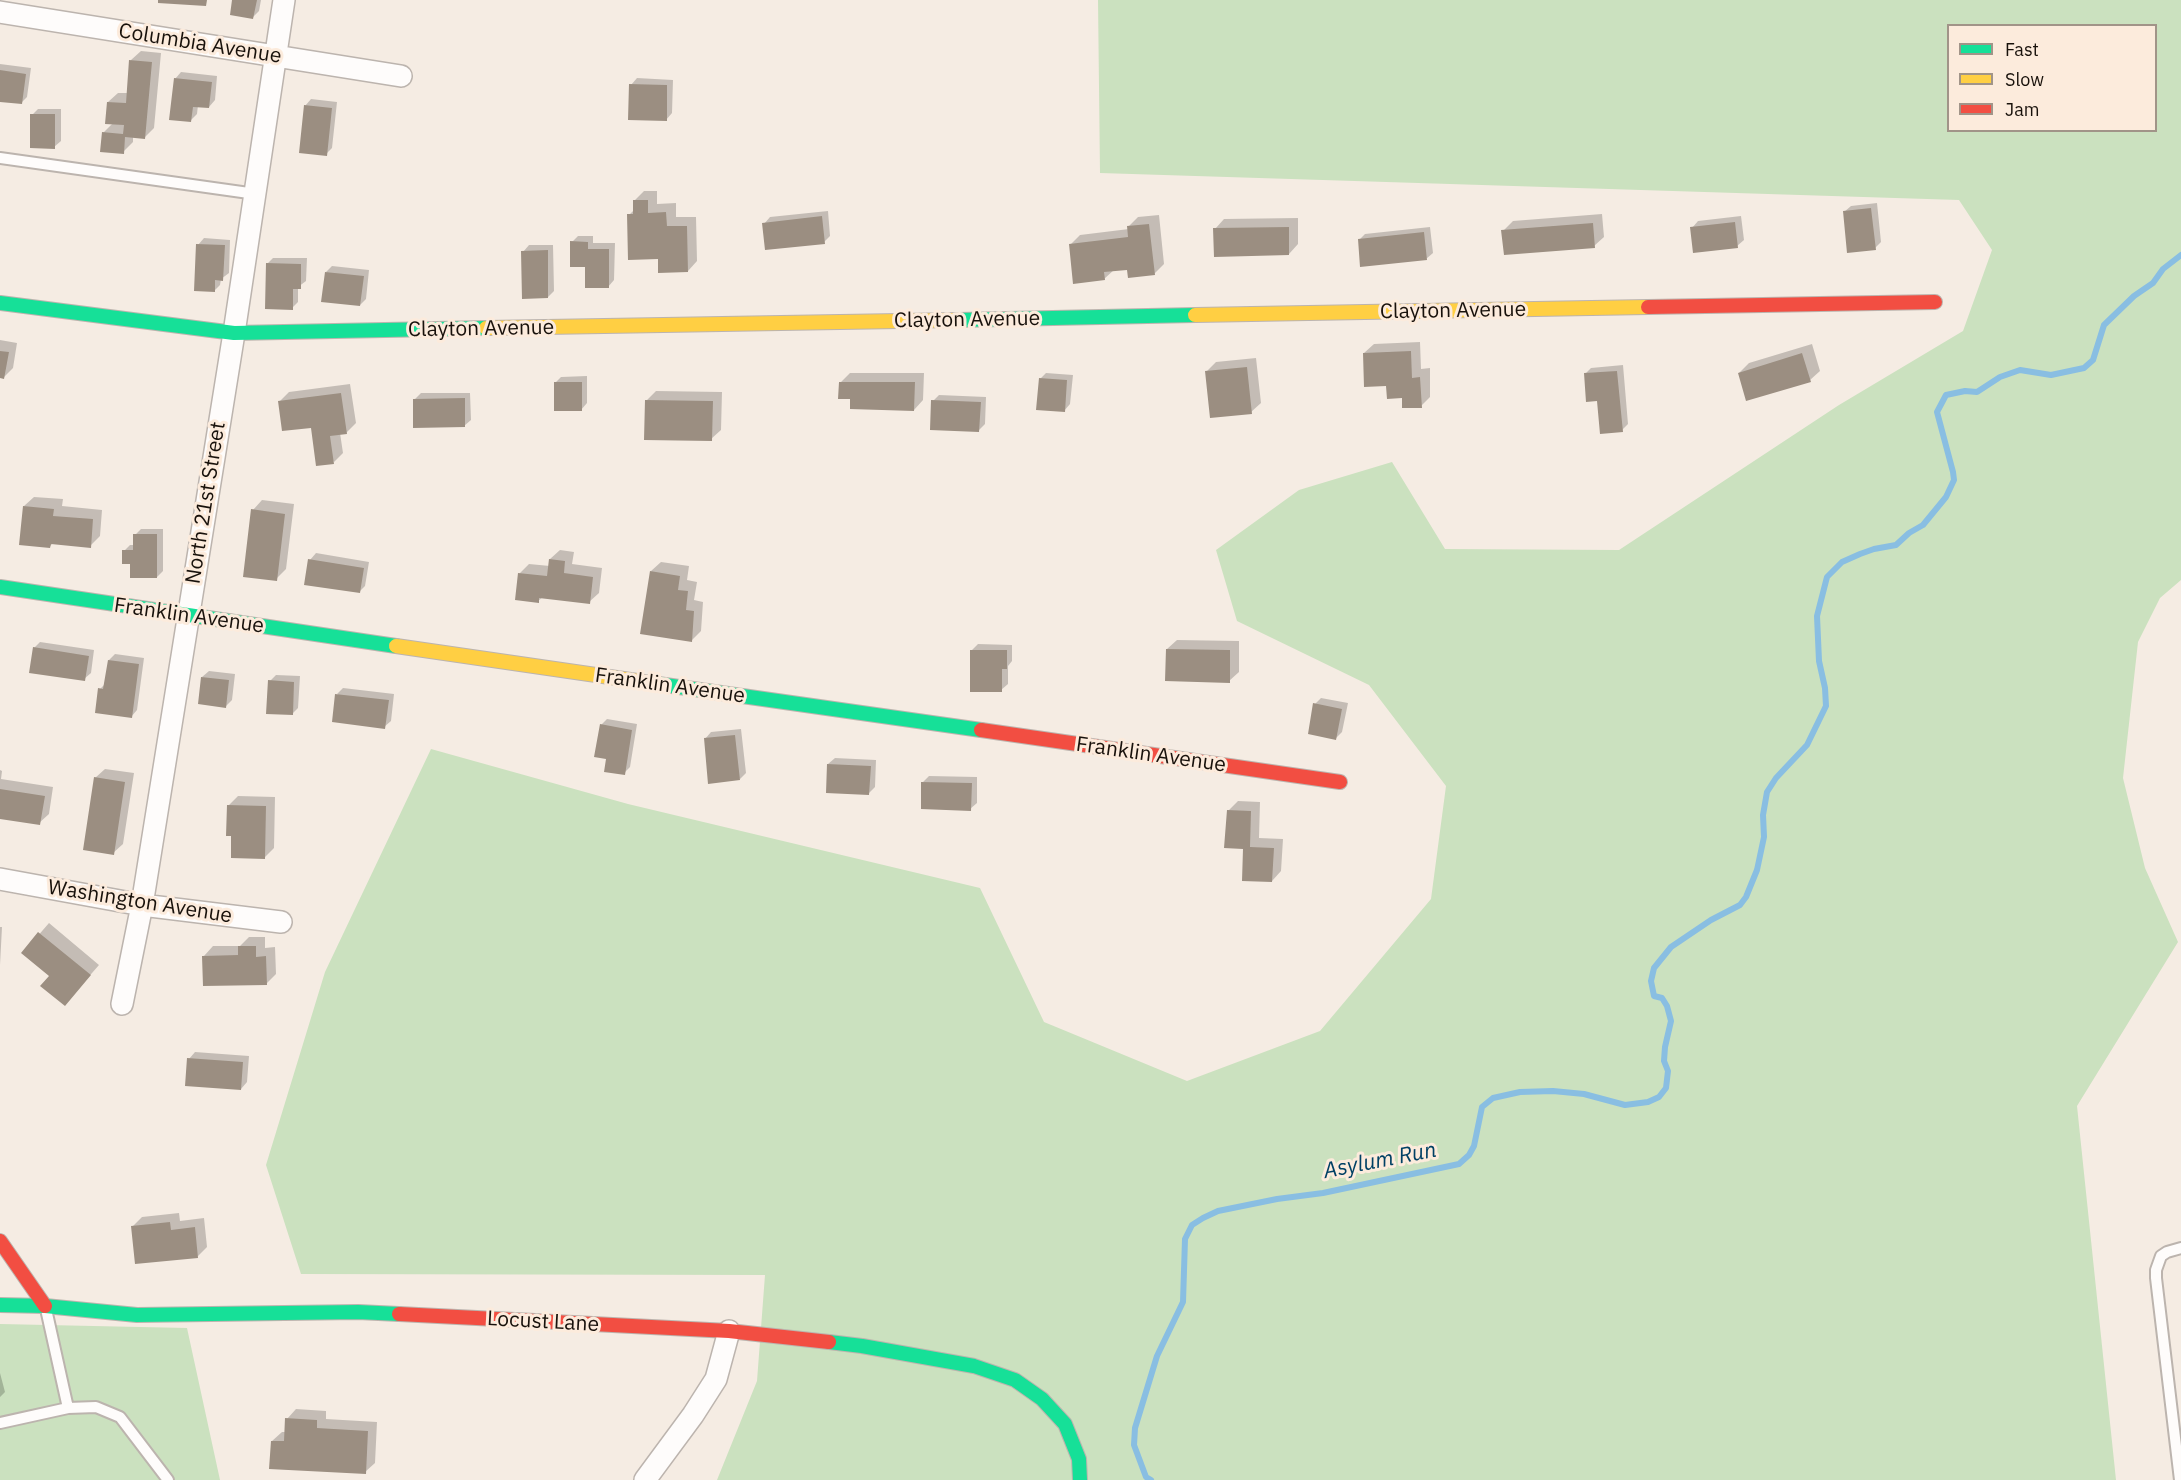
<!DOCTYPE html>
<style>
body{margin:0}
#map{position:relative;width:2181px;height:1480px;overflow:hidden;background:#f5ece3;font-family:"IBM Plex Sans",sans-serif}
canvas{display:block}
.legend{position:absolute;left:1947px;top:24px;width:210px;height:108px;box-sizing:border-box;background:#fcebdc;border:2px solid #a19488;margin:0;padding:8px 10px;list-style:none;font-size:18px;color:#18110b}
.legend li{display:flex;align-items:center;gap:12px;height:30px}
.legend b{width:30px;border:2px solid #a19488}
</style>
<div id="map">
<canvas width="2181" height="1480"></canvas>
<ul class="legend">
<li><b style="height:8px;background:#16e098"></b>Fast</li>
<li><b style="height:8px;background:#ffcf43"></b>Slow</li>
<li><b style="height:8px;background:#f24e42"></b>Jam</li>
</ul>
</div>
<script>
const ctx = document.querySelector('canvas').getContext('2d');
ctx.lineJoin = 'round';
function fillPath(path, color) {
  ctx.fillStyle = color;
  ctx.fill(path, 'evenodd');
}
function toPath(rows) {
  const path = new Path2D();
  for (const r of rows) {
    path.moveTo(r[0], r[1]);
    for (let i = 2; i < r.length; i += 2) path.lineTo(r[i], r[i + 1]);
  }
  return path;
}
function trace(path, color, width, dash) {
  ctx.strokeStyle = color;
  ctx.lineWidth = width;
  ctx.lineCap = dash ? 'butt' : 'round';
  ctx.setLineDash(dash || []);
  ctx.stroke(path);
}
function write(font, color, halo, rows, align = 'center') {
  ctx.font = font + ' "IBM Plex Sans",sans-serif';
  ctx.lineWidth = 6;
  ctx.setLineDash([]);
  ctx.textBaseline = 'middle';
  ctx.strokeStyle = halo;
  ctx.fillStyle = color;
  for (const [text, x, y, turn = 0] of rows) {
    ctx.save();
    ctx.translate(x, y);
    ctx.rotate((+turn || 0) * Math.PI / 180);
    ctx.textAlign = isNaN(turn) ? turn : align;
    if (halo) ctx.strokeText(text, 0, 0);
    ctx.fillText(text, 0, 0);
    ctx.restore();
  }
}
const green = toPath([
 [1098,0,2181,0,2181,580,2160,598,2138,642,2123,778,2145,868,2178,942,2077,1106,2116,1480,717,1480,757,1381,765,1275,301,1274,266,1165,325,972,431,749,628,804,980,888,1044,1022,1187,1081,1320,1031,1431,899,1446,786,1369,685,1237,621,1216,550,1299,490,1392,462,1445,549,1619,550,1839,405,1963,331,1992,250,1959,200,1100,173],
 [1948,26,2156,26,2156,130,1948,130],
 [0,1324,187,1328,220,1480,0,1480]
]);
const shadow = toPath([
 [234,0,261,0,259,11,253,17],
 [141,51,161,53,154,128,145,137,133,137,133,142,123,152,103,133,113,123,108,102,118,93,128,93,131,60],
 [0,64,31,68,27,97,21,103,0,100],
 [181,72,217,76,215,100,209,107,198,105,197,114,190,121,175,79],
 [637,78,673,80,672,113,666,120,631,85],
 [311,99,337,102,332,148,326,154,305,106],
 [38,109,61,109,61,141,54,147,32,115],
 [644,191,657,191,657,204,676,203,676,217,696,217,697,261,688,271,629,215,635,209,634,201],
 [1877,203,1881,242,1875,248,1844,212,1851,206],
 [828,211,830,236,824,242,764,224,770,217],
 [1602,214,1604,237,1594,246,1503,231,1513,221],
 [1159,215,1164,264,1154,274,1129,268,1114,270,1104,279,1071,244,1080,235,1129,229,1128,227,1138,217],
 [1741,216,1744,240,1737,246,1692,228,1698,221],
 [1298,218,1298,244,1289,254,1215,229,1224,219],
 [1430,227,1433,253,1426,259,1359,240,1365,234],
 [578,236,593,236,593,243,615,243,614,280,608,287,587,266,572,242],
 [204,238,230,240,229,273,221,279,220,285,214,291,198,245],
 [529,245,553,245,554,291,548,297,523,252],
 [273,258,307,258,306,281,298,287,298,302,292,308,267,264],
 [332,266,369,270,366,299,360,305,326,272],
 [0,340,17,343,13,368,4,377,0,377],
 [1420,342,1421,369,1430,368,1430,397,1421,406,1388,385,1364,353,1374,344],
 [1812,344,1820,371,1810,380,1739,373,1749,363],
 [1256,358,1261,403,1251,412,1206,372,1216,362],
 [1623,365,1628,424,1622,430,1598,399,1585,374,1591,368],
 [850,373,924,373,923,400,914,410,852,397,840,383],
 [1046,373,1073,375,1070,404,1064,411,1040,379],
 [587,376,587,403,581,410,555,383,561,377],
 [350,384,356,423,346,433,340,433,343,453,334,462,312,426,279,402,289,392],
 [656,391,722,392,721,430,711,439,646,401],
 [421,393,470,393,471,420,464,426,415,399],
 [939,395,986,397,985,424,979,430,933,401],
 [34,497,63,499,62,506,102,510,100,536,90,546,53,543,49,547,24,506],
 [262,500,294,504,286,569,276,579,253,510],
 [141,529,163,529,163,571,157,577,131,562,124,551,130,545,135,545,135,535],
 [560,550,574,552,572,564,602,568,599,593,589,602,543,597,538,601,519,574,529,564,550,566,550,559],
 [316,553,369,562,365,586,359,592,310,560],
 [661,562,689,566,687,580,697,582,694,600,703,602,701,631,691,641,651,571],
 [1177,640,1239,641,1239,672,1229,681,1167,649],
 [40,642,94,650,91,673,84,679,34,648],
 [978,644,1012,645,1012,661,1008,666,1008,684,1001,690,972,650],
 [115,654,144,658,137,710,131,717,100,689,106,683,109,660],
 [209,671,235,674,232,700,226,706,202,677],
 [276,675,300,676,298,708,292,714,270,681],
 [343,688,394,694,391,721,384,727,337,694],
 [1321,698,1348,703,1342,732,1336,738,1315,704],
 [607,719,637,724,630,767,624,773,608,758,601,725],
 [741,729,746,773,740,779,705,739,711,732],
 [835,758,876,760,875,787,869,793,828,764],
 [105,769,134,773,123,844,113,853,95,778],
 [0,770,2,771,1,779,53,787,49,814,39,823,0,817],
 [929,776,977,777,977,803,970,809,923,782],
 [238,796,275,797,274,848,264,858,233,835,228,806],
 [1238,801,1260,802,1259,838,1283,839,1281,871,1272,881,1245,847,1228,811],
 [49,923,99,965,65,1004,51,976,23,953],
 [0,927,2,927,0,965],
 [249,937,265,937,265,948,275,947,276,974,266,984,204,956,213,946,240,946],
 [195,1052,249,1056,247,1082,241,1089,189,1059],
 [179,1213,180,1221,204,1218,207,1247,197,1257,132,1227,142,1217],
 [0,1373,5,1392,0,1397],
 [296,1409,326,1411,326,1419,377,1422,375,1463,365,1472,272,1441,282,1432,286,1432,287,1419]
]);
const stream = toPath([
 [1151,1480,1146,1477,1134,1445,1135,1428,1157,1356,1183,1302,1185,1239,1192,1225,1203,1218,1218,1211,1277,1199,1323,1193,1459,1164,1469,1155,1474,1146,1482,1107,1493,1098,1520,1092,1553,1091,1584,1094,1625,1105,1648,1102,1659,1097,1666,1088,1668,1071,1664,1061,1665,1047,1671,1021,1667,1006,1662,998,1654,996,1651,981,1654,968,1671,947,1711,920,1740,905,1746,897,1757,870,1764,837,1763,815,1767,792,1776,778,1807,745,1826,706,1825,688,1819,661,1817,616,1827,577,1842,562,1860,554,1874,549,1896,545,1909,533,1923,525,1946,497,1954,480,1953,472,1937,412,1946,395,1965,391,1977,392,2000,377,2020,370,2051,375,2084,368,2093,360,2104,325,2134,296,2153,283,2163,269,2181,255]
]);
const building = toPath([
 [158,0,207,0,206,6,158,3],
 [232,0,257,0,253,19,230,15],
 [129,60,152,62,145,139,125,137,124,154,100,152,102,132,123,134,124,125,105,124,107,102,126,103],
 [0,70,26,74,22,104,0,102],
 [174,78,212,82,209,108,193,107,191,122,169,120],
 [629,84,667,85,667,121,628,120],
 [304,105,332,108,327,156,299,153],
 [30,114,55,114,55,149,30,148],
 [633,200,648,200,648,213,666,212,667,226,687,226,688,272,658,273,658,259,628,260,627,214,633,214],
 [1871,208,1876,250,1847,253,1843,211],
 [822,216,825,244,765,250,762,223],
 [1735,222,1738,248,1693,253,1690,227],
 [1593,223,1595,248,1504,255,1501,230],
 [1149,224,1155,275,1128,278,1127,270,1104,272,1105,280,1073,284,1069,244,1128,237,1127,226],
 [1289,227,1289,255,1214,257,1213,228],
 [1424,232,1427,260,1360,267,1358,239],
 [570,241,588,242,588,249,609,249,609,288,585,288,585,267,570,267],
 [196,244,225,245,223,281,215,280,215,292,194,291],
 [548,250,548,298,522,299,521,251],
 [266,263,301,264,301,289,293,289,293,310,265,309],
 [325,272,364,276,360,306,321,302],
 [0,351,9,352,4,379,0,378],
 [1411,351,1412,378,1420,377,1422,408,1402,408,1402,398,1387,399,1386,386,1364,387,1363,353],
 [1802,353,1811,382,1746,401,1738,373],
 [1247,367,1252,414,1210,418,1205,371],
 [1617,371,1623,432,1600,434,1597,401,1586,402,1584,373],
 [1039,378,1067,380,1065,412,1036,410],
 [554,382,582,382,582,411,554,411],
 [839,382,915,382,914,411,850,409,850,399,838,399],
 [341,393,347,434,330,436,334,464,316,466,311,428,282,431,278,401],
 [465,398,465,427,413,428,413,399],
 [645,400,713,401,712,441,644,440],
 [931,400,981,402,979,432,930,430],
 [23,506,54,509,53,516,93,519,91,548,51,544,50,548,19,545],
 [251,509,285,514,277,581,243,577],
 [133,534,157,534,157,578,130,578,130,564,122,564,122,550,133,550],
 [308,559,364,568,360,593,304,585],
 [549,559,565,561,564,573,593,577,590,604,539,598,539,603,515,600,518,573,547,576],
 [650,571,680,576,678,590,688,591,686,610,694,611,692,642,640,634],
 [33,647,89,656,85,681,29,673],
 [1166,649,1230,650,1230,683,1165,681],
 [970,650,1007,650,1007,669,1002,669,1002,692,970,692],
 [108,660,139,664,132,718,95,713,98,688,103,689],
 [201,677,229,680,226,708,198,704],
 [268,680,294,682,293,715,266,714],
 [335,694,389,700,385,729,332,722],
 [1313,703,1342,709,1336,740,1308,734],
 [600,724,632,730,625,775,604,772,606,759,594,757],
 [735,735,740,780,708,784,704,738],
 [827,764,871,766,869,795,826,793],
 [94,777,125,782,114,855,83,850],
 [921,782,972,783,971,811,921,809],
 [0,789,45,796,40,825,0,819],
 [227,805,266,806,265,859,231,858,231,836,226,836],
 [1227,810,1251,811,1250,847,1274,848,1272,882,1242,881,1243,849,1224,848],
 [38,932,91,975,65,1006,40,986,49,976,21,953],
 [238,946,256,946,256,957,266,956,267,985,203,986,202,956,238,955],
 [187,1058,243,1062,241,1090,185,1086],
 [170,1222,171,1230,195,1227,198,1258,135,1264,131,1226],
 [285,1418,317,1420,317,1428,368,1431,366,1474,269,1469,271,1441,284,1441]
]);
const lane = toPath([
 [0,158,256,194],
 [68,1408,96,1407,120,1417,168,1480],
 [0,1423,68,1408,46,1309],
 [2180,1480,2156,1278,2156,1270,2161,1256,2167,1252,2181,1248]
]);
const street = toPath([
 [0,12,401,76],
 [0,879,142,905,281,922],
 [122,1004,142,905,234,333,284,0],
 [645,1480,693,1415,716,1379,729,1331]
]);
const fast = toPath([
 [0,303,234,333,486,328],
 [958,320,1195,315],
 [0,587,396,646],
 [658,684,981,730],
 [0,1305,45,1306,137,1315,358,1312,399,1314],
 [829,1342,862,1346,974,1366,1015,1380,1042,1399,1065,1424,1079,1459,1080,1480]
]);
const slow = toPath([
 [1195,315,1648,307],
 [486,328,958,320],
 [396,646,658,684]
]);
const jam = toPath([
 [1648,307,1935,302],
 [981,730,1340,782],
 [0,1241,45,1306],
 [399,1314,729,1331,829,1342]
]);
const streetNames = [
 ["Columbia Avenue",200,44,9],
 ["Clayton Avenue",1453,311,-1],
 ["Clayton Avenue",967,320,-1],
 ["Clayton Avenue",481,329,-1],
 ["North 21st Street",206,503,-81],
 ["Franklin Avenue",189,616,8],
 ["Franklin Avenue",670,686,8],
 ["Franklin Avenue",1151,755,8],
 ["Washington Avenue",140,902,9],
 ["Locust Lane",543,1322,3]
];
const waterNames = [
 ["Asylum Run",1380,1161,-11]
];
fillPath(green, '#cbe1bf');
fillPath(shadow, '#0003');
trace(stream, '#89bee2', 6);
fillPath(building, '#9b8e81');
trace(lane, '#bcb4ae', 14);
trace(street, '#bcb4ae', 24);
trace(fast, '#bcb4ae', 16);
trace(slow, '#bcb4ae', 16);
trace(jam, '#bcb4ae', 16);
trace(lane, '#fefcfb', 10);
trace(street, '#fefcfb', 21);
trace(fast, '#16e098', 14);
trace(slow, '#ffcf43', 14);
trace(jam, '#f24e42', 14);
write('21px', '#18110b', '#fcebdc', streetNames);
write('italic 22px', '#004064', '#fcebdc', waterNames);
</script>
